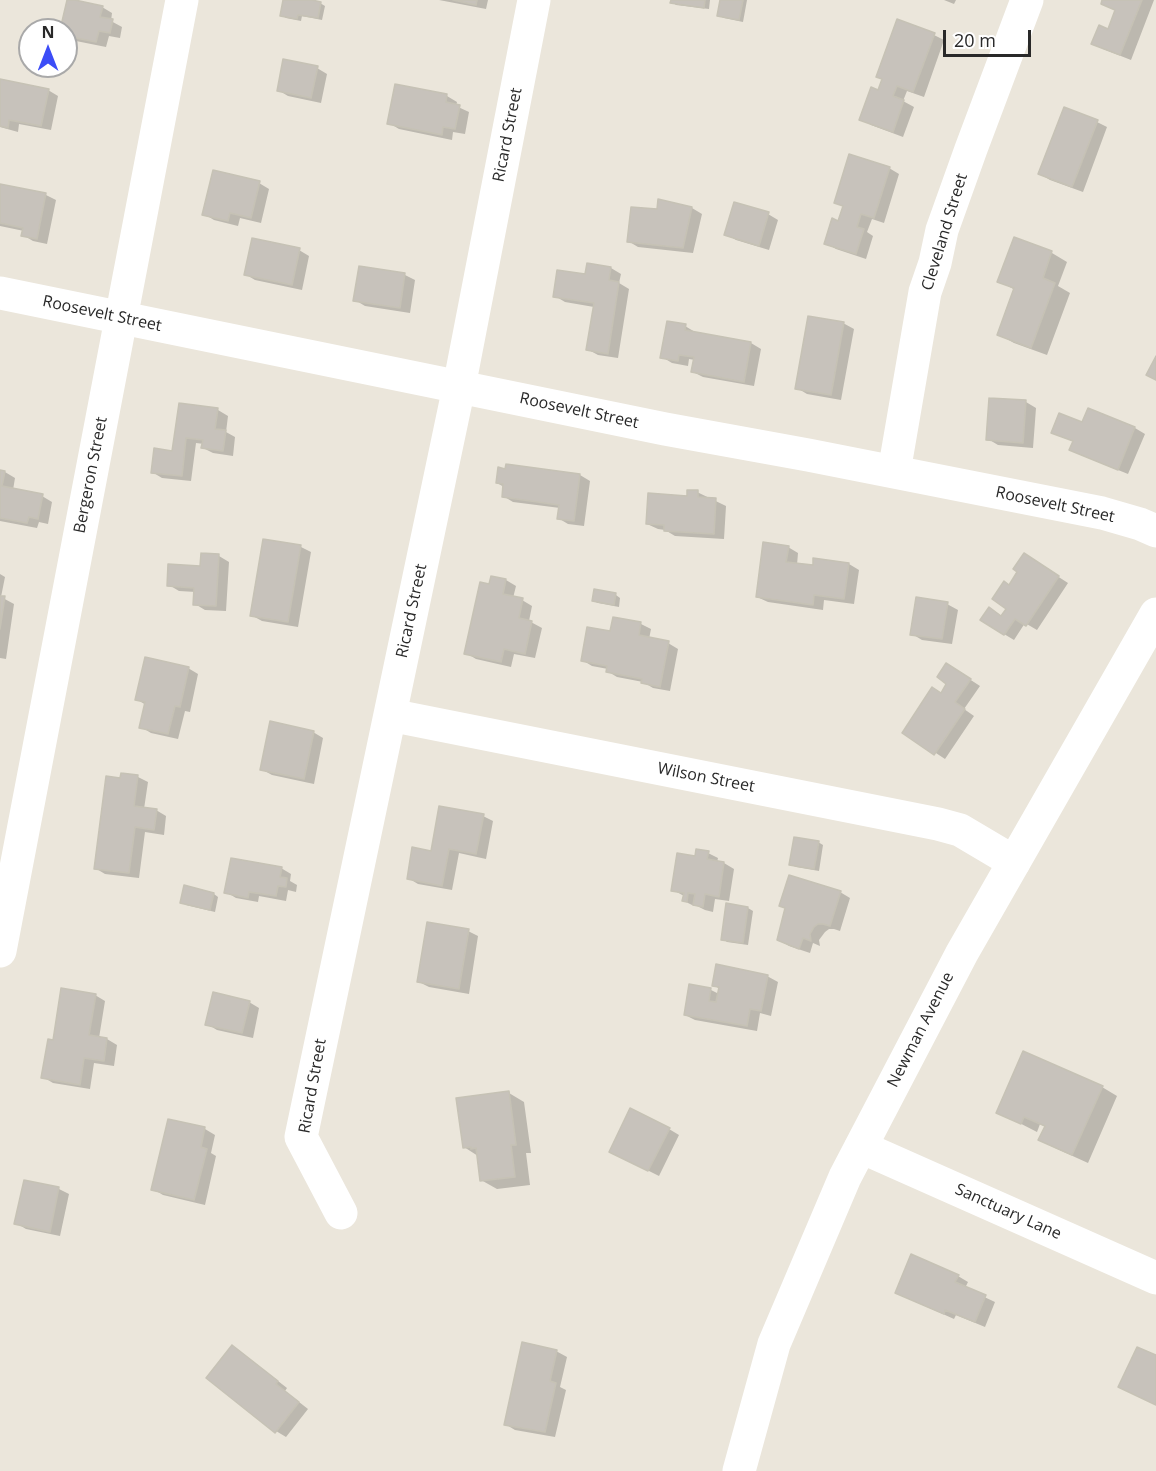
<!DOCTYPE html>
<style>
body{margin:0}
#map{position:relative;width:1156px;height:1471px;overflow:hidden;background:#ebe6db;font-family:"Open Sans",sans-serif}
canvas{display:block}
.north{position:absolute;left:18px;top:18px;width:60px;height:60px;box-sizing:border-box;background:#fff;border:2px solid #a9a9a9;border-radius:50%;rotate:0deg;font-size:16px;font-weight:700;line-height:24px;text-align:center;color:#292929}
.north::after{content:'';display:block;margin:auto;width:21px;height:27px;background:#3c4df7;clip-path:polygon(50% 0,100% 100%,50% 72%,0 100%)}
.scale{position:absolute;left:943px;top:30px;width:88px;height:27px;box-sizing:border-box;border:3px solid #292929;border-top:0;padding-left:8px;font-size:18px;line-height:21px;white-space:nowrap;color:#292929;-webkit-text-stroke:4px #fff;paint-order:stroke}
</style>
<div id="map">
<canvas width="1156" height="1471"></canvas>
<div class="north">N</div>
<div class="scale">20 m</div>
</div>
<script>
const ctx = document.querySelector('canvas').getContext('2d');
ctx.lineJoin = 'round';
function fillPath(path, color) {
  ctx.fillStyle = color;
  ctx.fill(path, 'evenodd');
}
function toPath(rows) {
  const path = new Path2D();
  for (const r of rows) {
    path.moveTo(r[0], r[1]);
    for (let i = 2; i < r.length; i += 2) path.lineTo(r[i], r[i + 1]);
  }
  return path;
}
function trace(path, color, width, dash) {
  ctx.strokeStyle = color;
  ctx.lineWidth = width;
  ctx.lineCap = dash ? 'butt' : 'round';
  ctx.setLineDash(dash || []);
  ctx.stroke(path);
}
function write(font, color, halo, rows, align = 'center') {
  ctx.font = font + ' "Open Sans",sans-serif';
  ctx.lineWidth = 4.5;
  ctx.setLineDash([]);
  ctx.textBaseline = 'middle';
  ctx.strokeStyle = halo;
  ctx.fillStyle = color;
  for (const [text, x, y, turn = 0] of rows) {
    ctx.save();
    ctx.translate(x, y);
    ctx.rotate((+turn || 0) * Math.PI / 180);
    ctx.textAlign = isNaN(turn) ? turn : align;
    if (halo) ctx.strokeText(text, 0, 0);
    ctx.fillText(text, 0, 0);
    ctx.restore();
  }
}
const shadow = toPath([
 [68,0,102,7,112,13,111,21,122,27,120,38,109,36,106,47,71,40,66,37,66,30,62,30],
 [284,0,305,0,320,3,325,6,322,20,302,16,301,21,286,18,281,15],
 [439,0,488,0,486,9],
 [672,0,710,0,709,9,676,5,672,2],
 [722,0,747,0,743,22,724,18,719,16],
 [944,0,956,0,954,4],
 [1104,0,1154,0,1131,60,1103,49,1093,43,1109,31,1117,11,1103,4],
 [934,35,944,40,924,97,907,91,903,101,914,107,903,137,871,125,861,119,879,91,883,80,878,77],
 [317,68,327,74,321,103,288,96,278,90],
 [396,86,447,96,457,102,456,106,469,112,465,134,453,132,452,140,399,129,389,123],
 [0,88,48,90,58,96,51,130,19,124,18,132,0,127],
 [1097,122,1107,127,1083,192,1050,180,1040,174],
 [889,168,899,174,884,223,872,219,867,232,873,236,866,259,836,249,826,243,839,223,844,207,835,202],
 [259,183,269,189,261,223,240,218,238,226,214,220,204,214],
 [0,186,46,195,56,200,47,244,33,241,23,235,24,231,0,226],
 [660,201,692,208,702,214,693,253,638,247,628,241,659,211],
 [768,214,778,220,769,250,736,240,726,234],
 [1015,239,1052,253,1067,262,1058,286,1070,293,1047,355,1014,343,998,334,1015,290,999,281],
 [299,250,309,256,302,290,255,280,245,274],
 [611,268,621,274,619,283,629,289,618,358,598,355,587,349,594,307,565,302,555,296,586,276],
 [405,275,415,280,410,313,365,306,355,300],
 [843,323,854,329,841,400,807,394,797,388],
 [685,326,695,332,695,333,751,343,761,349,754,386,703,377,693,372,695,360,689,359,688,366,672,363,662,357],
 [1026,402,1036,408,1033,448,998,445,988,439],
 [180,405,218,410,228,416,226,432,235,437,233,456,213,453,203,448,204,444,196,443,191,481,162,478,152,472,174,453],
 [1089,410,1135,428,1145,434,1128,474,1081,455,1074,442,1053,432,1083,424],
 [0,471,5,472,15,478,13,490,42,496,52,502,48,524,39,522,37,528,0,521],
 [580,475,590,481,584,526,568,524,558,518,560,508,513,502,503,496,504,487,497,483],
 [697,492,726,506,724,539,675,536,665,530,658,529,647,524],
 [264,540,301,547,311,552,298,627,262,621,251,615],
 [788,547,798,553,797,565,814,567,849,564,859,570,854,604,824,600,823,610,768,602,757,597],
 [219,556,229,562,226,611,205,610,195,604,196,592,179,591,169,585,201,568],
 [1034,561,1068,583,1037,630,1025,623,1014,640,1004,634,1002,617,1008,608,1010,586,1019,572],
 [0,574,5,577,1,597,14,604,6,659,0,658],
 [492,577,506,580,516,586,513,598,522,600,532,606,529,621,542,628,535,658,514,654,511,667,476,659,466,653],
 [595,591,616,595,620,598,619,607,598,603,593,601],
 [947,604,958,610,952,644,922,640,912,634],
 [641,624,651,629,649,639,668,643,678,649,670,691,653,688,643,682,617,677,607,671,608,669,592,666,582,660,611,633],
 [188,668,198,674,190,712,185,711,178,739,151,733,141,727,146,705,136,699],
 [957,671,980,686,964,709,974,716,945,759,904,732,941,694],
 [313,732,323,738,314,784,272,775,261,769],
 [122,775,138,777,148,782,144,809,156,810,166,816,164,835,145,832,139,878,105,874,95,868],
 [483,816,493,821,486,859,459,853,452,890,418,884,408,878,432,852],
 [818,842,823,845,819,871,796,867,791,865],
 [708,853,718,858,717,862,724,863,734,869,729,901,715,899,713,912,705,910,697,906,694,906,684,901,684,896,673,890,696,858],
 [281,868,291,874,290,881,297,885,296,892,288,890,286,901,259,896,258,902,236,898,226,892],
 [185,887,214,894,218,897,215,912,186,905,182,902],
 [840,892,850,898,840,931,834,929,829,929,825,932,819,940,820,946,813,943,810,953,789,946,779,940,786,909,781,906],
 [728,905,748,908,753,911,748,945,727,942,723,939],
 [468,931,478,936,469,994,429,987,419,982],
 [767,976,778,982,771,1016,760,1013,757,1031,695,1020,685,1015,711,990,719,994,720,989,713,985],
 [95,995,105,1001,99,1038,107,1039,117,1045,114,1066,94,1063,90,1089,53,1083,43,1077,54,1041],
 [249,1002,259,1008,253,1038,217,1030,207,1024],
 [1102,1087,1117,1096,1088,1163,1055,1148,1040,1140,1046,1127,1040,1124,1037,1132,998,1112],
 [509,1093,524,1102,531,1153,526,1153,530,1185,497,1189,481,1180,478,1156,464,1147],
 [205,1129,215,1135,211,1153,216,1156,205,1205,163,1195,153,1189],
 [669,1129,679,1135,659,1176,621,1157],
 [26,1182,59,1189,69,1194,60,1236,26,1229,16,1223],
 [958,1276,968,1282,965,1288,995,1302,985,1327,956,1315,954,1319,907,1298,897,1293],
 [232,1347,242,1353,287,1388,285,1391,308,1409,286,1437,276,1431],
 [556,1351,567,1357,560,1387,566,1390,555,1437,515,1430,505,1424]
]);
const building = toPath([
 [67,0,75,0,103,6,100,17,113,19,110,33,99,31,96,42,66,36,66,30,60,30,67,0],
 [283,0,312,0,321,2,318,18,298,15,297,19,280,16,283,0],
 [453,0,477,0,476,5,453,0],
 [671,0,705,0,704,8,670,3,671,0],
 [720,0,743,0,739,20,717,16,720,0],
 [1102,0,1142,0,1120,55,1091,44,1099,25,1108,29,1115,10,1101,4,1102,0],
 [897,19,935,33,913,92,897,86,893,96,904,100,893,132,859,120,871,87,878,90,882,79,876,77,897,19],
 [283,59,318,66,311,98,277,91,283,59],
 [0,79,49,89,41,126,9,120,8,128,0,126,0,79],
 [395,84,447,94,446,102,460,105,455,129,443,127,442,135,387,124,395,84],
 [1064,107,1098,120,1072,187,1038,174,1064,107],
 [849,154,890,167,874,218,861,214,857,227,864,229,856,254,824,244,832,218,838,221,843,206,834,203,849,154],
 [213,170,260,181,251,218,230,213,228,221,202,215,213,170],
 [0,184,46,193,37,239,21,236,23,228,0,223,0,184],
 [658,199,692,207,683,248,627,242,631,207,657,209,658,199],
 [734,202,769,212,759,246,724,235,734,202],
 [1014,237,1052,251,1043,278,1055,283,1031,348,997,335,1014,288,997,282,1014,237],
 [252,238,300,248,292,285,244,275,252,238],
 [587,263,611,267,609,280,619,282,608,354,586,350,594,303,553,297,557,270,585,274,587,263],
 [359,266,405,273,400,308,353,301,359,266],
 [808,316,844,322,831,395,795,389,808,316],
 [667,321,686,324,685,330,751,342,744,382,691,372,694,357,679,355,678,361,660,358,667,321],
 [1156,356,1156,380,1146,375,1156,356],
 [989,398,1026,400,1023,443,986,440,989,398],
 [179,403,218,408,215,429,226,430,223,451,201,448,203,440,186,438,182,476,151,473,154,448,172,451,179,403],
 [1088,408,1135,427,1118,470,1069,450,1073,441,1051,433,1059,413,1082,422,1088,408],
 [506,464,580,474,574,521,557,519,559,505,502,497,503,484,496,483,498,467,505,469,506,464],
 [0,470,5,471,2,486,43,494,38,519,29,517,27,523,0,518,0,470],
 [687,490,698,490,698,497,716,498,714,534,664,531,664,525,646,524,648,493,687,496,687,490],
 [263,539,301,545,288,622,250,616,263,539],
 [763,542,789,546,786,562,813,565,813,558,849,563,844,599,814,595,813,605,756,597,763,542],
 [201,553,219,554,216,606,193,605,194,588,167,586,168,564,200,566,201,553],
 [1024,553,1059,576,1026,626,1015,619,1004,635,980,620,989,607,1001,616,1006,609,992,599,1004,581,1009,585,1017,572,1013,569,1024,553],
 [491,576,506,579,503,594,523,598,519,618,532,621,525,654,504,649,501,662,464,654,480,582,489,584,491,576],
 [594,589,616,593,614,605,592,601,594,589],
 [0,596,5,596,0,629,0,596],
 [916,597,948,602,942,639,910,635,916,597],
 [613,617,641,622,639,635,669,641,660,687,641,683,642,679,606,672,607,666,581,661,587,627,610,631,613,617],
 [145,657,189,667,180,707,175,706,168,734,139,728,145,702,135,700,145,657],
 [946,663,971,679,955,702,965,709,934,755,902,733,932,687,941,693,946,684,937,677,946,663],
 [270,721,314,731,304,779,260,770,270,721],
 [121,773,138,775,134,806,157,809,154,830,135,827,129,873,94,869,106,776,120,778,121,773],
 [439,806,484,814,476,854,449,849,442,886,407,879,412,847,431,851,439,806],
 [794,837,819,841,814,869,789,865,794,837],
 [696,849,709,851,707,859,724,862,719,897,705,894,703,907,693,905,695,894,688,893,687,902,682,901,684,893,671,891,677,853,695,856,696,849],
 [231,858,282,867,280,877,287,878,286,887,278,886,276,896,249,892,248,898,224,893,231,858],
 [789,875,841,891,830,926,823,924,818,924,814,927,810,934,811,941,803,938,799,949,777,940,785,908,779,906,789,875],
 [184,885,214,893,210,910,180,903,184,885],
 [726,903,748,907,743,943,721,940,726,903],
 [427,922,469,929,459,989,417,982,427,922],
 [716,964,768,975,761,1011,750,1009,747,1026,684,1015,689,984,711,988,709,1001,716,1002,719,987,712,986,716,964],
 [61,988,96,994,89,1035,107,1038,104,1061,84,1058,80,1085,41,1078,48,1039,53,1040,61,988],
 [213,992,250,1001,242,1033,205,1025,213,992],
 [1023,1051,1103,1086,1072,1155,1038,1140,1045,1126,1024,1117,1021,1124,996,1113,1023,1051],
 [509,1091,516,1145,511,1145,515,1177,480,1181,476,1148,471,1149,471,1147,463,1148,456,1098,509,1091],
 [630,1108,670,1128,648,1171,609,1152,630,1108],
 [168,1119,205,1127,201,1147,207,1149,194,1200,151,1190,168,1119],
 [24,1180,59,1187,50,1232,14,1224,24,1180],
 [911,1254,959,1275,955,1282,986,1295,975,1322,945,1310,944,1314,895,1293,911,1254],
 [522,1342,557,1350,550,1381,556,1383,545,1432,504,1425,522,1342],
 [232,1345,278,1381,276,1384,299,1402,275,1433,206,1378,232,1345],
 [1137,1347,1156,1355,1156,1405,1118,1387,1137,1347]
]);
const street = toPath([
 [0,293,665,429,808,455,1102,513,1140,524,1156,531],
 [894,472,925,292,935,263,942,230,971,149,1027,0],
 [390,715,938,824,960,830,1014,862],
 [0,951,182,0],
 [861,1147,1156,1278],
 [341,1213,301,1137,459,387,534,0]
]);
const secondary = toPath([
 [739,1471,774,1344,845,1177,962,953,1156,614]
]);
const streetNames = [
 ["Ricard Street",508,135,-79],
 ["Cleveland Street",945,232,-73],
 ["Roosevelt Street",102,314,12],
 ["Roosevelt Street",579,411,12],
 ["Bergeron Street",91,475,-79],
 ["Roosevelt Street",1055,505,12],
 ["Ricard Street",412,611,-78],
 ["Wilson Street",706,778,11],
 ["Newman Avenue",921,1030,-63],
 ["Ricard Street",313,1086,-80],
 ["Sanctuary Lane",1008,1212,24]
];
fillPath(shadow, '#0003');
fillPath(building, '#c7c2bb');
trace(building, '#c6c2b5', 1.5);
trace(street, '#fff', 33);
trace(secondary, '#fff', 33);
write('16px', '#292929', '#fff', streetNames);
</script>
